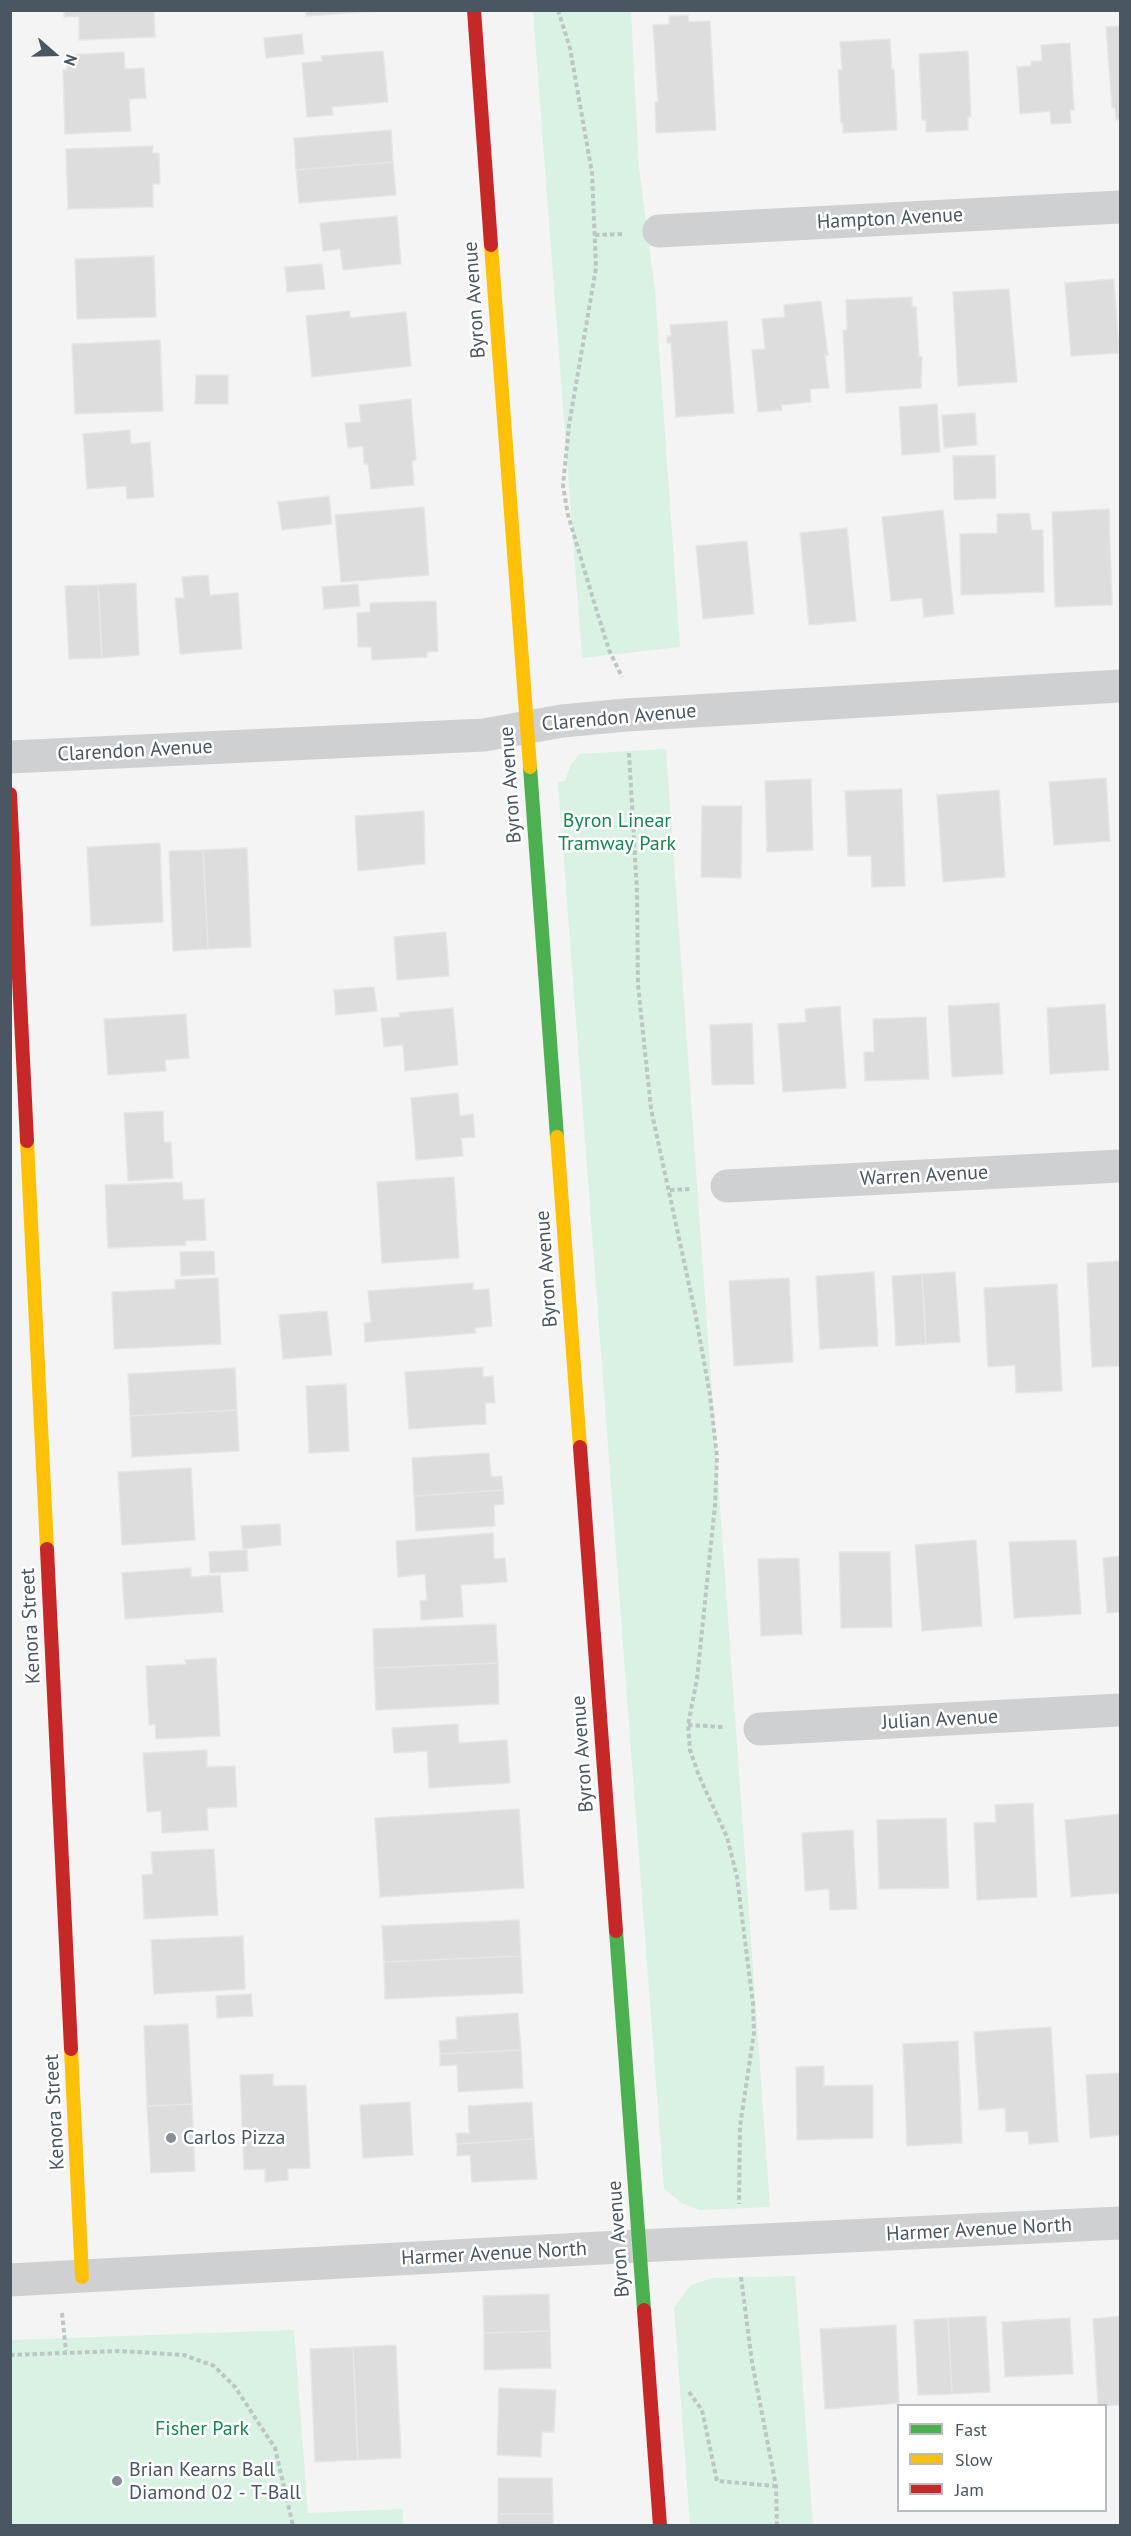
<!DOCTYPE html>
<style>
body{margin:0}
#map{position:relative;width:1131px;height:2536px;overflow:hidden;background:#f4f4f4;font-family:"PT Sans",sans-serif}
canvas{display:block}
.frame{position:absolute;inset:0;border:12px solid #4a5661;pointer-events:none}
.legend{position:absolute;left:897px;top:2404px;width:210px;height:108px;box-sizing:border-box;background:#fff;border:2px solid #b7bbc0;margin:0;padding:8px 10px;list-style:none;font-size:18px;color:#4a5661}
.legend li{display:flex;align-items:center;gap:12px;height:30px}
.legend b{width:30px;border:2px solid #b7bbc0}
.north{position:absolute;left:24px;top:24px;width:60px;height:60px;-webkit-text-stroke:4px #fff;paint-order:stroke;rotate:110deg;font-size:16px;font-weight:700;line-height:24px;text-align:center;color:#4a5661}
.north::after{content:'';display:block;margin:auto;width:21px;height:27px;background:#4a5661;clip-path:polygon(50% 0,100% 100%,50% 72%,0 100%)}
</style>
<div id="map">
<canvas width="1131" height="2536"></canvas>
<div class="frame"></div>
<ul class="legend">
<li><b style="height:8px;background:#4caf50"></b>Fast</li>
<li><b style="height:8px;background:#ffc107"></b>Slow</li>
<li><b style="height:8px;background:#c62828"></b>Jam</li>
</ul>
<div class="north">N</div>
</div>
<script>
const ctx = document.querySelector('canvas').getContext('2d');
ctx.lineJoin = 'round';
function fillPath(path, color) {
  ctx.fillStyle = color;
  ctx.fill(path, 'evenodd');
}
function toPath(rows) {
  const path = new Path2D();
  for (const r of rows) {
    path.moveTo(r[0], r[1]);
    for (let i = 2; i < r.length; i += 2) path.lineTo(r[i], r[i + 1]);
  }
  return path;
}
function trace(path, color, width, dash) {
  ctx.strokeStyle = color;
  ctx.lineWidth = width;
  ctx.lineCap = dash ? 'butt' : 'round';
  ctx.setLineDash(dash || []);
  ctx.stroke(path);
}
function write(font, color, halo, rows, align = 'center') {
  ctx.font = font + ' "PT Sans",sans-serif';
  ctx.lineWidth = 5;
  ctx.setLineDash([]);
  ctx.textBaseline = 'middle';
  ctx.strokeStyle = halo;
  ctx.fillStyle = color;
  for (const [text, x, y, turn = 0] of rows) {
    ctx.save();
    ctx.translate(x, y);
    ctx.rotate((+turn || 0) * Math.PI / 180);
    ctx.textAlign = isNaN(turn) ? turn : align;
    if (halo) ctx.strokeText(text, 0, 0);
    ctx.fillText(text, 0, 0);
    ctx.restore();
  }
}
const green = toPath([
 [533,11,631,11,639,168,655,291,680,647,582,658],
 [666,749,770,2207,700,2210,683,2204,664,2189,558,782,565,781,571,764,580,754],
 [795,2276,813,2525,690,2525,674,2307,691,2285,713,2278],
 [294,2330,308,2513,403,2509,403,2525,11,2525,11,2340]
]);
const building = toPath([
 [64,10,154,10,155,37,79,40,79,16,64,17,64,10],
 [306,10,380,10,380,11,306,16,306,10],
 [688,15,689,22,710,21,716,130,656,133,655,102,658,102,653,25,669,24,669,16,688,15],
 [1120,26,1120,119,1116,120,1115,108,1112,108,1106,27,1120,26],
 [302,34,304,54,266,58,264,38,302,34],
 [890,39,892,70,894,69,897,130,843,133,843,123,841,123,838,70,842,70,840,42,890,39],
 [1070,43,1074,110,1070,110,1071,123,1051,124,1050,111,1020,114,1017,67,1031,66,1031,61,1042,61,1041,45,1070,43],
 [383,51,388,102,332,107,333,115,307,117,302,63,322,61,321,56,383,51],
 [968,51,971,117,968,117,968,130,926,132,926,120,922,120,919,54,968,51],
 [124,52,125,69,144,68,146,98,129,99,131,131,65,134,63,70,67,70,67,55,124,52],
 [391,130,393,162,296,170,294,138,391,130],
 [153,146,152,153,159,153,160,184,153,184,153,207,68,209,66,149,153,146],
 [393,162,396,195,299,203,296,170,393,162],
 [397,216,401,264,343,270,340,249,323,251,320,223,397,216],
 [154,256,156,317,77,319,75,259,154,256],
 [322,264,325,289,287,292,285,267,322,264],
 [1114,279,1119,353,1071,356,1065,283,1114,279],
 [1009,289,1017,382,958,386,953,292,1009,289],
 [912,297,912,307,916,307,919,357,922,357,921,388,846,393,843,330,847,330,846,300,912,297],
 [821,301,828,355,825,355,829,388,810,389,811,402,781,405,782,410,758,412,752,350,765,349,762,319,785,317,784,305,821,301],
 [350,311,350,318,406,312,411,366,312,377,306,316,350,311],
 [727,321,734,413,676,417,671,343,667,343,667,336,671,336,670,325,727,321],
 [160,340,163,411,75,414,72,344,160,340],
 [196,375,228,375,228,404,195,404,196,375],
 [411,399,416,460,412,461,414,485,371,489,368,464,364,464,363,446,348,448,345,423,361,422,359,405,411,399],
 [937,404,940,452,902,455,899,407,937,404],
 [975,413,977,445,944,448,942,415,975,413],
 [130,430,131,444,150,442,154,497,127,499,126,486,87,489,83,434,130,430],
 [995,455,996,498,954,500,953,456,995,455],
 [329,496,332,524,282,530,278,502,329,496],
 [424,507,429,575,341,582,335,515,424,507],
 [1109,509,1112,605,1055,607,1052,512,1109,509],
 [943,510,954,614,924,617,922,598,891,601,882,517,943,510],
 [1029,513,1032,530,1043,530,1044,592,961,595,960,534,997,533,997,514,1029,513],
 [847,528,856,621,809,625,800,533,847,528],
 [747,541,754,614,703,619,696,546,747,541],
 [208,575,210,595,238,593,242,649,180,654,175,598,184,598,182,577,208,575],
 [136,583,139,655,102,658,98,585,136,583],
 [358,584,360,606,324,609,322,587,358,584],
 [98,585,102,658,69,659,65,586,98,585],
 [436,601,438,651,427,652,427,657,372,660,371,647,358,647,357,613,370,612,370,603,436,601],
 [1106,778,1110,841,1054,845,1049,782,1106,778],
 [811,779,813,850,767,852,765,781,811,779],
 [902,789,905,886,872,887,871,856,848,856,845,791,902,789],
 [999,790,1005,877,943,882,937,795,999,790],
 [702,806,742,806,741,878,701,877,702,806],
 [424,811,425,864,358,871,355,816,424,811],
 [160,843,163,922,91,926,87,847,160,843],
 [247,848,251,947,208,949,203,850,247,848],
 [203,850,208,949,173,951,169,851,203,850],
 [446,932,449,976,397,980,394,937,446,932],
 [374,987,377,1011,336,1015,334,990,374,987],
 [999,1003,1003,1074,952,1077,948,1006,999,1003],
 [1105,1004,1109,1070,1050,1074,1047,1008,1105,1004],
 [840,1006,846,1088,783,1092,778,1024,806,1022,805,1009,840,1006],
 [453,1008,458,1065,405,1071,403,1045,384,1047,381,1018,400,1017,399,1013,453,1008],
 [186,1014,189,1058,165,1060,166,1071,108,1075,104,1019,186,1014],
 [926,1017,929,1079,865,1081,864,1052,874,1052,873,1019,926,1017],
 [752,1023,754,1084,712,1085,710,1025,752,1023],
 [458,1093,460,1116,473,1114,475,1137,461,1138,463,1156,416,1160,411,1098,458,1093],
 [163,1111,164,1142,171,1142,173,1178,128,1181,124,1113,163,1111],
 [454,1177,459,1258,382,1263,377,1182,454,1177],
 [182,1182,183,1200,204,1199,206,1240,185,1241,186,1245,108,1248,105,1185,182,1182],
 [214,1251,215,1274,181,1276,180,1252,214,1251],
 [1120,1261,1120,1366,1092,1367,1087,1263,1120,1261],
 [874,1272,878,1346,820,1349,816,1276,874,1272],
 [955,1272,960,1342,926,1344,922,1274,955,1272],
 [922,1274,926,1344,896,1346,892,1276,922,1274],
 [218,1278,221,1344,114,1349,112,1292,175,1289,175,1280,218,1278],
 [789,1278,793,1362,734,1366,729,1281,789,1278],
 [473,1283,473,1290,489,1289,492,1326,475,1328,476,1333,365,1342,364,1323,371,1322,368,1291,473,1283],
 [1057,1284,1062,1391,1016,1393,1015,1365,988,1367,984,1288,1057,1284],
 [327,1311,332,1355,283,1359,279,1315,327,1311],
 [483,1367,483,1377,493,1376,495,1403,485,1403,486,1424,409,1429,405,1372,483,1367],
 [235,1368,237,1410,130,1416,128,1374,235,1368],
 [346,1384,349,1451,309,1453,306,1386,346,1384],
 [237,1410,239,1451,132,1457,130,1416,237,1410],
 [489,1453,491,1477,502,1476,503,1490,414,1496,412,1458,489,1453],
 [191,1468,195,1540,122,1545,118,1472,191,1468],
 [503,1490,504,1504,494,1505,495,1526,416,1531,414,1496,503,1490],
 [280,1524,281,1545,243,1549,241,1526,280,1524],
 [493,1533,494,1559,505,1558,507,1582,461,1585,463,1617,421,1620,420,1601,427,1600,425,1574,398,1577,396,1541,493,1533],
 [976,1540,982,1626,922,1631,915,1545,976,1540],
 [1076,1540,1081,1614,1014,1618,1009,1542,1076,1540],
 [247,1550,248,1571,210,1573,209,1552,247,1550],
 [839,1552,890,1552,892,1627,841,1628,839,1552],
 [1120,1556,1120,1612,1107,1613,1103,1558,1120,1556],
 [799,1558,802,1634,761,1636,758,1559,799,1558],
 [191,1568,191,1577,220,1575,223,1612,125,1619,122,1573,191,1568],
 [496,1624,498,1663,374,1668,373,1629,496,1624],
 [216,1658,220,1736,156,1739,155,1724,149,1725,146,1666,186,1664,185,1660,216,1658],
 [498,1663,499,1704,376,1710,374,1668,498,1663],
 [458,1724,459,1743,507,1740,510,1783,429,1788,427,1751,394,1753,392,1728,458,1724],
 [207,1750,207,1767,235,1766,237,1807,207,1808,208,1830,162,1833,161,1811,147,1812,143,1753,207,1750],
 [1033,1803,1037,1897,977,1900,974,1823,996,1822,995,1805,1033,1803],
 [519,1809,524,1888,380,1897,375,1818,519,1809],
 [1120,1814,1120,1893,1071,1897,1065,1820,1120,1814],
 [946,1818,949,1888,879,1889,877,1820,946,1818],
 [853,1830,857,1909,830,1910,829,1889,805,1891,802,1833,853,1830],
 [214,1849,218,1915,144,1919,142,1875,153,1874,151,1852,214,1849],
 [519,1920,521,1956,384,1962,382,1926,519,1920],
 [243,1936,245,1989,154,1994,151,1940,243,1936],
 [521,1956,523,1993,385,1999,384,1962,521,1956],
 [251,1994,253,2016,217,2018,216,1996,251,1994],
 [518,2013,521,2050,440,2054,439,2041,457,2039,456,2017,518,2013],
 [188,2024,192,2104,147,2106,144,2026,188,2024],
 [1051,2027,1058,2142,1029,2144,1028,2131,1006,2132,1005,2108,979,2110,974,2032,1051,2027],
 [958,2041,962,2143,907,2146,903,2044,958,2041],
 [521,2050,523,2088,458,2092,457,2065,440,2066,440,2054,521,2050],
 [824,2066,824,2086,873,2085,873,2138,797,2140,796,2067,824,2066],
 [1120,2073,1120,2135,1090,2138,1086,2075,1120,2073],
 [273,2074,273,2086,306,2085,310,2168,288,2169,288,2180,265,2182,265,2169,244,2170,240,2075,273,2074],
 [410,2102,413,2155,363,2158,360,2105,410,2102],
 [532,2102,534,2139,457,2144,456,2133,469,2133,468,2106,532,2102],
 [192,2104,195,2171,151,2173,147,2106,192,2104],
 [534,2139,537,2179,472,2182,470,2155,457,2156,457,2144,534,2139],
 [549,2294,550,2331,484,2333,483,2296,549,2294],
 [986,2316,990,2392,952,2394,948,2318,986,2316],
 [1120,2316,1120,2405,1098,2406,1093,2319,1120,2316],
 [948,2318,952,2394,918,2395,914,2320,948,2318],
 [1070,2318,1073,2374,1005,2377,1002,2322,1070,2318],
 [896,2325,899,2403,825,2409,820,2329,896,2325],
 [550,2331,551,2368,484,2370,484,2333,550,2331],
 [396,2345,401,2458,358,2460,353,2347,396,2345],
 [353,2347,358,2460,315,2462,310,2349,353,2347],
 [499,2388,556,2390,554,2432,542,2432,541,2457,497,2455,499,2388],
 [498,2478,552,2478,553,2514,498,2514,498,2478],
 [498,2514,553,2514,553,2526,498,2526,498,2514]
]);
const path = toPath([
 [558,10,570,48,592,173,596,268,569,425,563,486,568,515,594,602,609,650,622,677],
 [595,235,622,234],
 [629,753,637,892,638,985,651,1109,695,1312,710,1395,717,1457,715,1505,697,1679,688,1725,690,1750,699,1776,727,1837,737,1877,753,2004,754,2033,740,2126,739,2204],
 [670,1190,690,1189],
 [688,1725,723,1727],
 [741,2277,752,2362,776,2486,777,2526],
 [62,2313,66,2351],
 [10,2355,120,2351,184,2355,214,2366,235,2387,275,2448,293,2526],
 [689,2392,702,2410,717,2481,776,2486]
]);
const street = toPath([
 [659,231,1120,207],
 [10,757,484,735,562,721,626,715,1120,686],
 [727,1186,1120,1166],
 [760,1729,1120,1710],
 [10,2280,638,2246,1120,2223]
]);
const fast = toPath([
 [530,767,557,1137],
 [616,1931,644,2310]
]);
const slow = toPath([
 [491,245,530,767],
 [557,1137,580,1447],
 [27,1141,47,1549],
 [71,2049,82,2277]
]);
const jam = toPath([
 [474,10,491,245],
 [10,794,27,1141],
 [580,1447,616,1931],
 [47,1549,71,2049],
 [644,2310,660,2526]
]);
const markers = [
 [171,2138,6,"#868d94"],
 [117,2481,6,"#868d94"]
];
const streetNames = [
 ["Hampton Avenue",890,219,-3],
 ["Byron Avenue",475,300,-94],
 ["Clarendon Avenue",619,718,-5],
 ["Clarendon Avenue",135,751,-3],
 ["Byron Avenue",511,785,-94],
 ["Warren Avenue",924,1176,-3],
 ["Byron Avenue",547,1269,-94],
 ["Kenora Street",31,1626,-93],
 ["Julian Avenue",940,1720,-3],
 ["Byron Avenue",583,1754,-94],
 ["Kenora Street",55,2112,-93],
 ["Harmer Avenue North",979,2230,-3],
 ["Byron Avenue",619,2239,-94],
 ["Harmer Avenue North",494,2254,-3]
];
const parkNames = [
 ["Byron Linear",617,821],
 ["Tramway Park",617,844],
 ["Fisher Park",202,2429]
];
const poiNames = [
 ["Carlos Pizza",183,2138],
 ["Brian Kearns Ball",129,2470],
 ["Diamond 02 - T-Ball",129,2493]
];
fillPath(green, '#d9f2e3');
fillPath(building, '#ddddde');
trace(building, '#e5e6e7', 1.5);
trace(path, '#bcc7c4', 4, [4.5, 3]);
trace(street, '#ced0d2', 33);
trace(fast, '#4caf50', 14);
trace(slow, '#ffc107', 14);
trace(jam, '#c62828', 14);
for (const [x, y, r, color] of markers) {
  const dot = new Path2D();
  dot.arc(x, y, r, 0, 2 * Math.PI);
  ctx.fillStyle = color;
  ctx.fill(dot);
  trace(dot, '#fff', 2);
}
write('20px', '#4a5661', '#fff', streetNames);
write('20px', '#17864f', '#fff', parkNames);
write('20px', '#4a5661', '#fff', poiNames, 'left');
</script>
